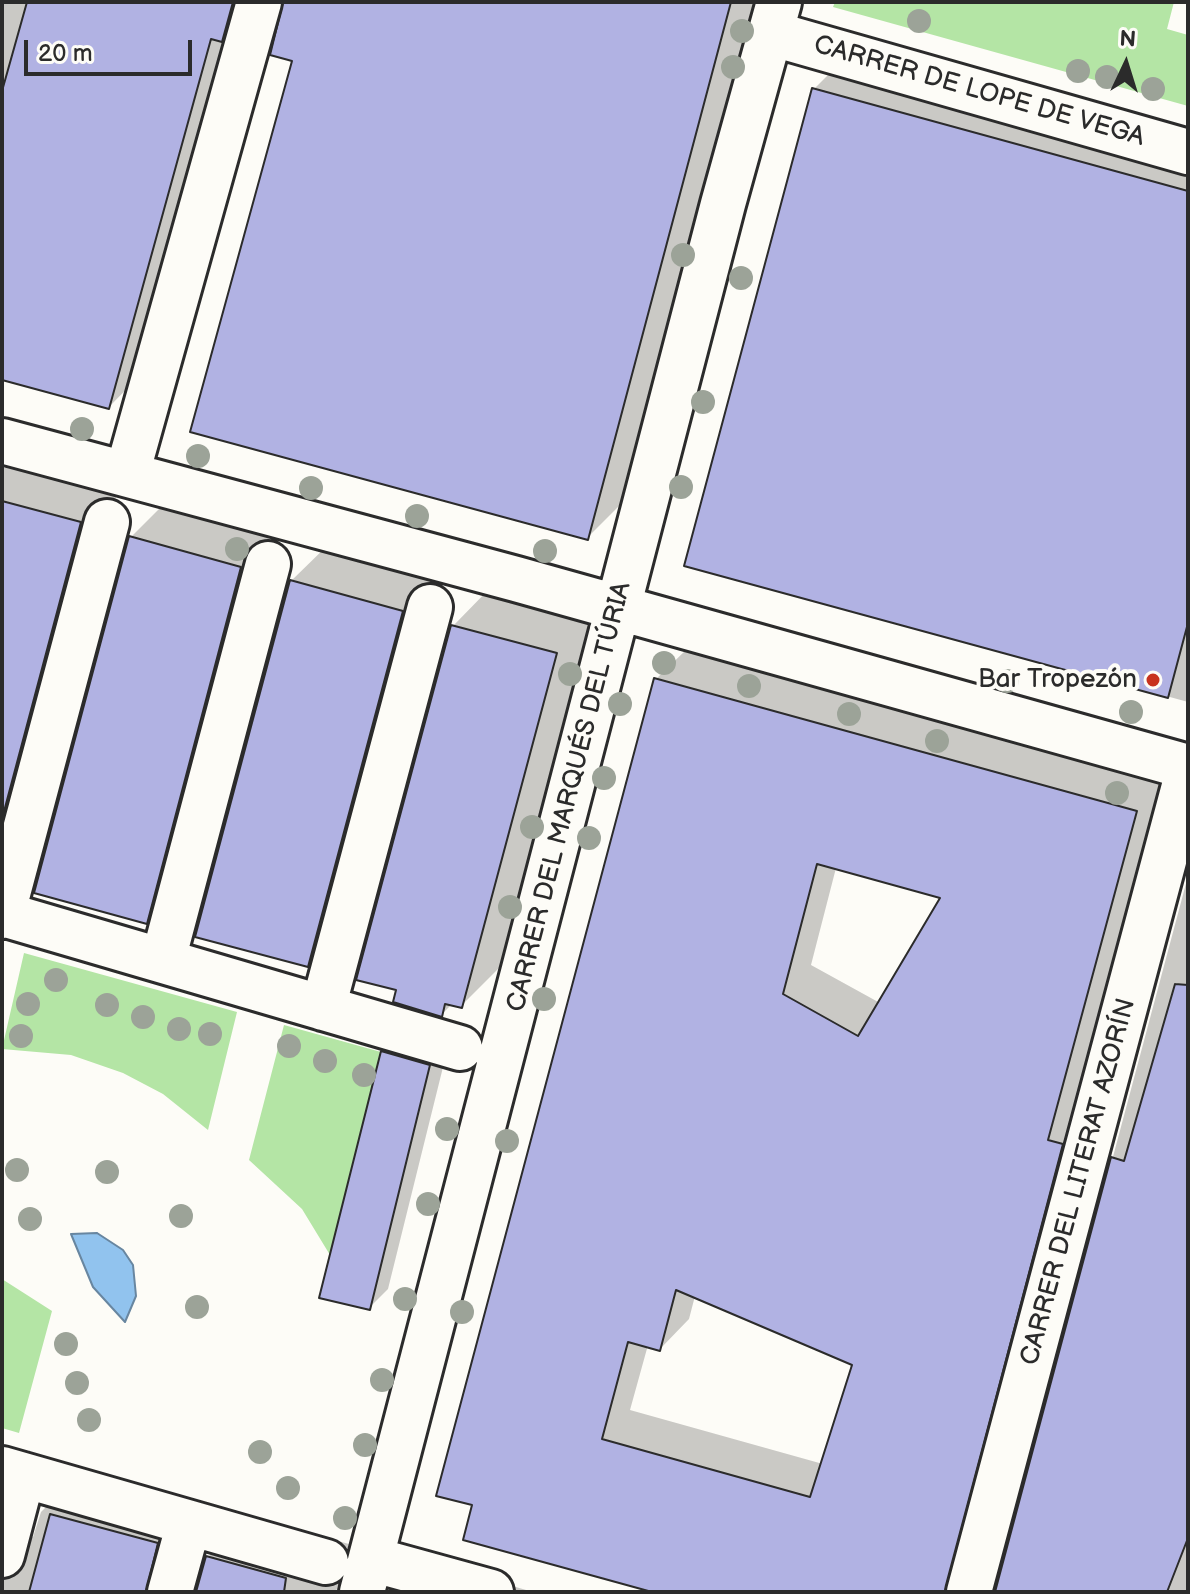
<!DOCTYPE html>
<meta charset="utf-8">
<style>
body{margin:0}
#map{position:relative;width:1190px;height:1594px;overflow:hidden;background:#fdfcf7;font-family:"Balsamiq Sans",sans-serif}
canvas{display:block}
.frame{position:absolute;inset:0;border:4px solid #2b2b2b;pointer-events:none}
.north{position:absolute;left:1086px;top:24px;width:80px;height:80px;-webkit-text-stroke:6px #fdfcf7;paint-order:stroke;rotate:4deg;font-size:22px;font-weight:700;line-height:32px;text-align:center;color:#2b2b2b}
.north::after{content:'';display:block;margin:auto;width:28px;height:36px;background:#2b2b2b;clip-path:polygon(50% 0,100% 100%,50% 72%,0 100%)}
.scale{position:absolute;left:24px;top:40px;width:168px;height:36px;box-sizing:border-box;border:4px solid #2b2b2b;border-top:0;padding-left:10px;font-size:24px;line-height:28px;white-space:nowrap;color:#2b2b2b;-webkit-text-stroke:6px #fdfcf7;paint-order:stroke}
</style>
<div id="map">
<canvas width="1190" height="1594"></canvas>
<div class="frame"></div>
<div class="north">N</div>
<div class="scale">20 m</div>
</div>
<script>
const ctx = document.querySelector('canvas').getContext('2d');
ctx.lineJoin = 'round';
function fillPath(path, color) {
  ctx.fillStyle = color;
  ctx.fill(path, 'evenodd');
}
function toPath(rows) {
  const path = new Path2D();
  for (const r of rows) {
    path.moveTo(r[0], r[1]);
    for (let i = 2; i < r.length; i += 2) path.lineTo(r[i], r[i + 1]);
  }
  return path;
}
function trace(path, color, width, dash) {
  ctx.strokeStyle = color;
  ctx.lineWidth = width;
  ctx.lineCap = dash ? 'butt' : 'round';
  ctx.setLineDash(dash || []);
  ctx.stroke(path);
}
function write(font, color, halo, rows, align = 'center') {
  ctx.font = font + ' "Balsamiq Sans",sans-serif';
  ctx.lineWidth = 8;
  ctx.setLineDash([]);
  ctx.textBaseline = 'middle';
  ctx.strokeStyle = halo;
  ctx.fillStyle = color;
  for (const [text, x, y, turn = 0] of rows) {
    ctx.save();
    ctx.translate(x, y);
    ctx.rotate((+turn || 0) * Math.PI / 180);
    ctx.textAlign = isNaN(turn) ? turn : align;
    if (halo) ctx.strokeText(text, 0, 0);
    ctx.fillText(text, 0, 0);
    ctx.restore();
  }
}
const green = toPath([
 [835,2,1174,2,1167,29,1188,35,1188,106,833,7],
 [24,953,237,1012,208,1130,163,1094,123,1073,71,1055,2,1049],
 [284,1025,381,1052,330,1255,302,1209,249,1160],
 [2,1279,52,1311,19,1433,2,1428]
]);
const water = toPath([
 [97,1233,123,1250,133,1265,136,1296,125,1322,93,1287,71,1234,97,1233]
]);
const shadow = toPath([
 [2,2,250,2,149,366,109,407,2,378],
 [310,2,755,2,621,504,588,537],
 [845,58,1188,152,1188,702,686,564,814,89],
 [18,454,120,482,26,837,2,893,2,470],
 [172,496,281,527,187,881,146,921,131,537],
 [332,541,442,571,348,924,308,964,291,581],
 [493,585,597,612,502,965,461,1006,452,1004,442,1014,398,989,453,626],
 [686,650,1179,785,992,1587,998,1587,1188,876,1188,1592,659,1592,465,1538,656,679],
 [836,868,943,897,880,1003,811,965],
 [695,1296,854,1364,823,1464,630,1410,648,1345,660,1349,689,1319],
 [402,1033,448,1047,388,1289,369,1308,383,1052],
 [2,1449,24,1532,33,1537,41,1512,82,1471,185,1556,192,1569,202,1574,208,1557,248,1516,349,1544,336,1592,2,1592],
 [485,1578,533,1592,427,1592]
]);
const building = toPath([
 [27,2,233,2,222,42,211,39,109,409,2,380,2,91,27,2],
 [283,2,731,2,588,540,190,432,292,61,270,55,283,2],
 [812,88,1188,191,1188,623,1168,698,684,566,812,88],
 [2,501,81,522,2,819,2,501],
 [129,536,241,567,147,924,34,893,129,536],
 [290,580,403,611,308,967,195,937,290,580],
 [451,625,557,653,462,1008,445,1004,442,1017,393,1002,396,990,356,980,451,625],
 [654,678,1137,811,1048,1140,1063,1144,945,1592,652,1592,463,1540,472,1505,436,1496,654,678],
 [817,864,940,898,858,1036,783,994,817,864],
 [676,1290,852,1365,810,1497,602,1439,628,1342,660,1351,676,1290],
 [1175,984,1188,985,1188,1538,1167,1592,995,1592,1111,1157,1124,1161,1175,984],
 [381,1051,430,1065,370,1310,319,1298,381,1051],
 [50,1514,158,1543,146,1592,29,1592,50,1514],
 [206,1556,286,1578,284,1592,196,1592,206,1556]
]);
const minor = toPath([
 [770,33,1188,152],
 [2,441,516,579,1188,767],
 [127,474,259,2],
 [3,914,460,1048],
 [2,916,107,522],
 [163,960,268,564],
 [323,1008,430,607],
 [2,1469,326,1562],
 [2,1555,23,1475],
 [371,1559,491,1592],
 [170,1592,189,1523],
 [362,1592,723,204,779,2],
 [969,1592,1188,771]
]);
const trees = [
 [919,21],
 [742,31],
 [733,67],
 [1078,71],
 [1107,77],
 [1153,89],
 [683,255],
 [741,278],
 [703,402],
 [82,429],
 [198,456],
 [681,487],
 [311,488],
 [417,516],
 [237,549],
 [545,551],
 [664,663],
 [570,674],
 [1007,681],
 [749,686],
 [620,704],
 [1131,712],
 [849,714],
 [937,741],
 [604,778],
 [1117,793],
 [532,827],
 [589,838],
 [510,907],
 [56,980],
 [544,999],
 [28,1004],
 [107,1005],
 [143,1017],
 [179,1029],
 [210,1034],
 [21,1036],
 [289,1046],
 [325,1061],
 [364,1075],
 [447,1129],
 [507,1141],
 [17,1170],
 [107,1172],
 [428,1204],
 [181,1216],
 [30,1219],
 [405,1299],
 [197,1307],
 [462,1312],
 [66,1344],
 [382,1380],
 [77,1383],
 [89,1420],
 [365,1445],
 [260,1452],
 [288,1488],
 [345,1518]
];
const markers = [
 [1153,680,8,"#c8321e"]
];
const streetNames = [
 ["CARRER DE LOPE DE VEGA",979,92,16],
 ["CARRER DEL MARQUÉS DEL TÚRIA",570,797,-76],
 ["CARRER DEL LITERAT AZORÍN",1079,1182,-75]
];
const poiNames = [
 ["Bar Tropezón",1137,680]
];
fillPath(green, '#b4e5a5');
fillPath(water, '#91c3ee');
trace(water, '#6886a0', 2);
fillPath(shadow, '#0003');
fillPath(building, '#b1b2e3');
trace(building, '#2b2b2b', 2);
trace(minor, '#2b2b2b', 50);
trace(minor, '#fdfcf7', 44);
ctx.fillStyle = '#9ca398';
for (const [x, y] of trees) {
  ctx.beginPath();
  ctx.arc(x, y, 12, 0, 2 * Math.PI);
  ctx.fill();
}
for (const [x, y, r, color] of markers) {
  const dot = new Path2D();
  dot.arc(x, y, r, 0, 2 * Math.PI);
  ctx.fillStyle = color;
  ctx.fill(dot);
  trace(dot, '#fdfcf7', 3);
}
write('26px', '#2b2b2b', '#fdfcf7', streetNames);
write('26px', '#2b2b2b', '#fdfcf7', poiNames, 'right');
</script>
